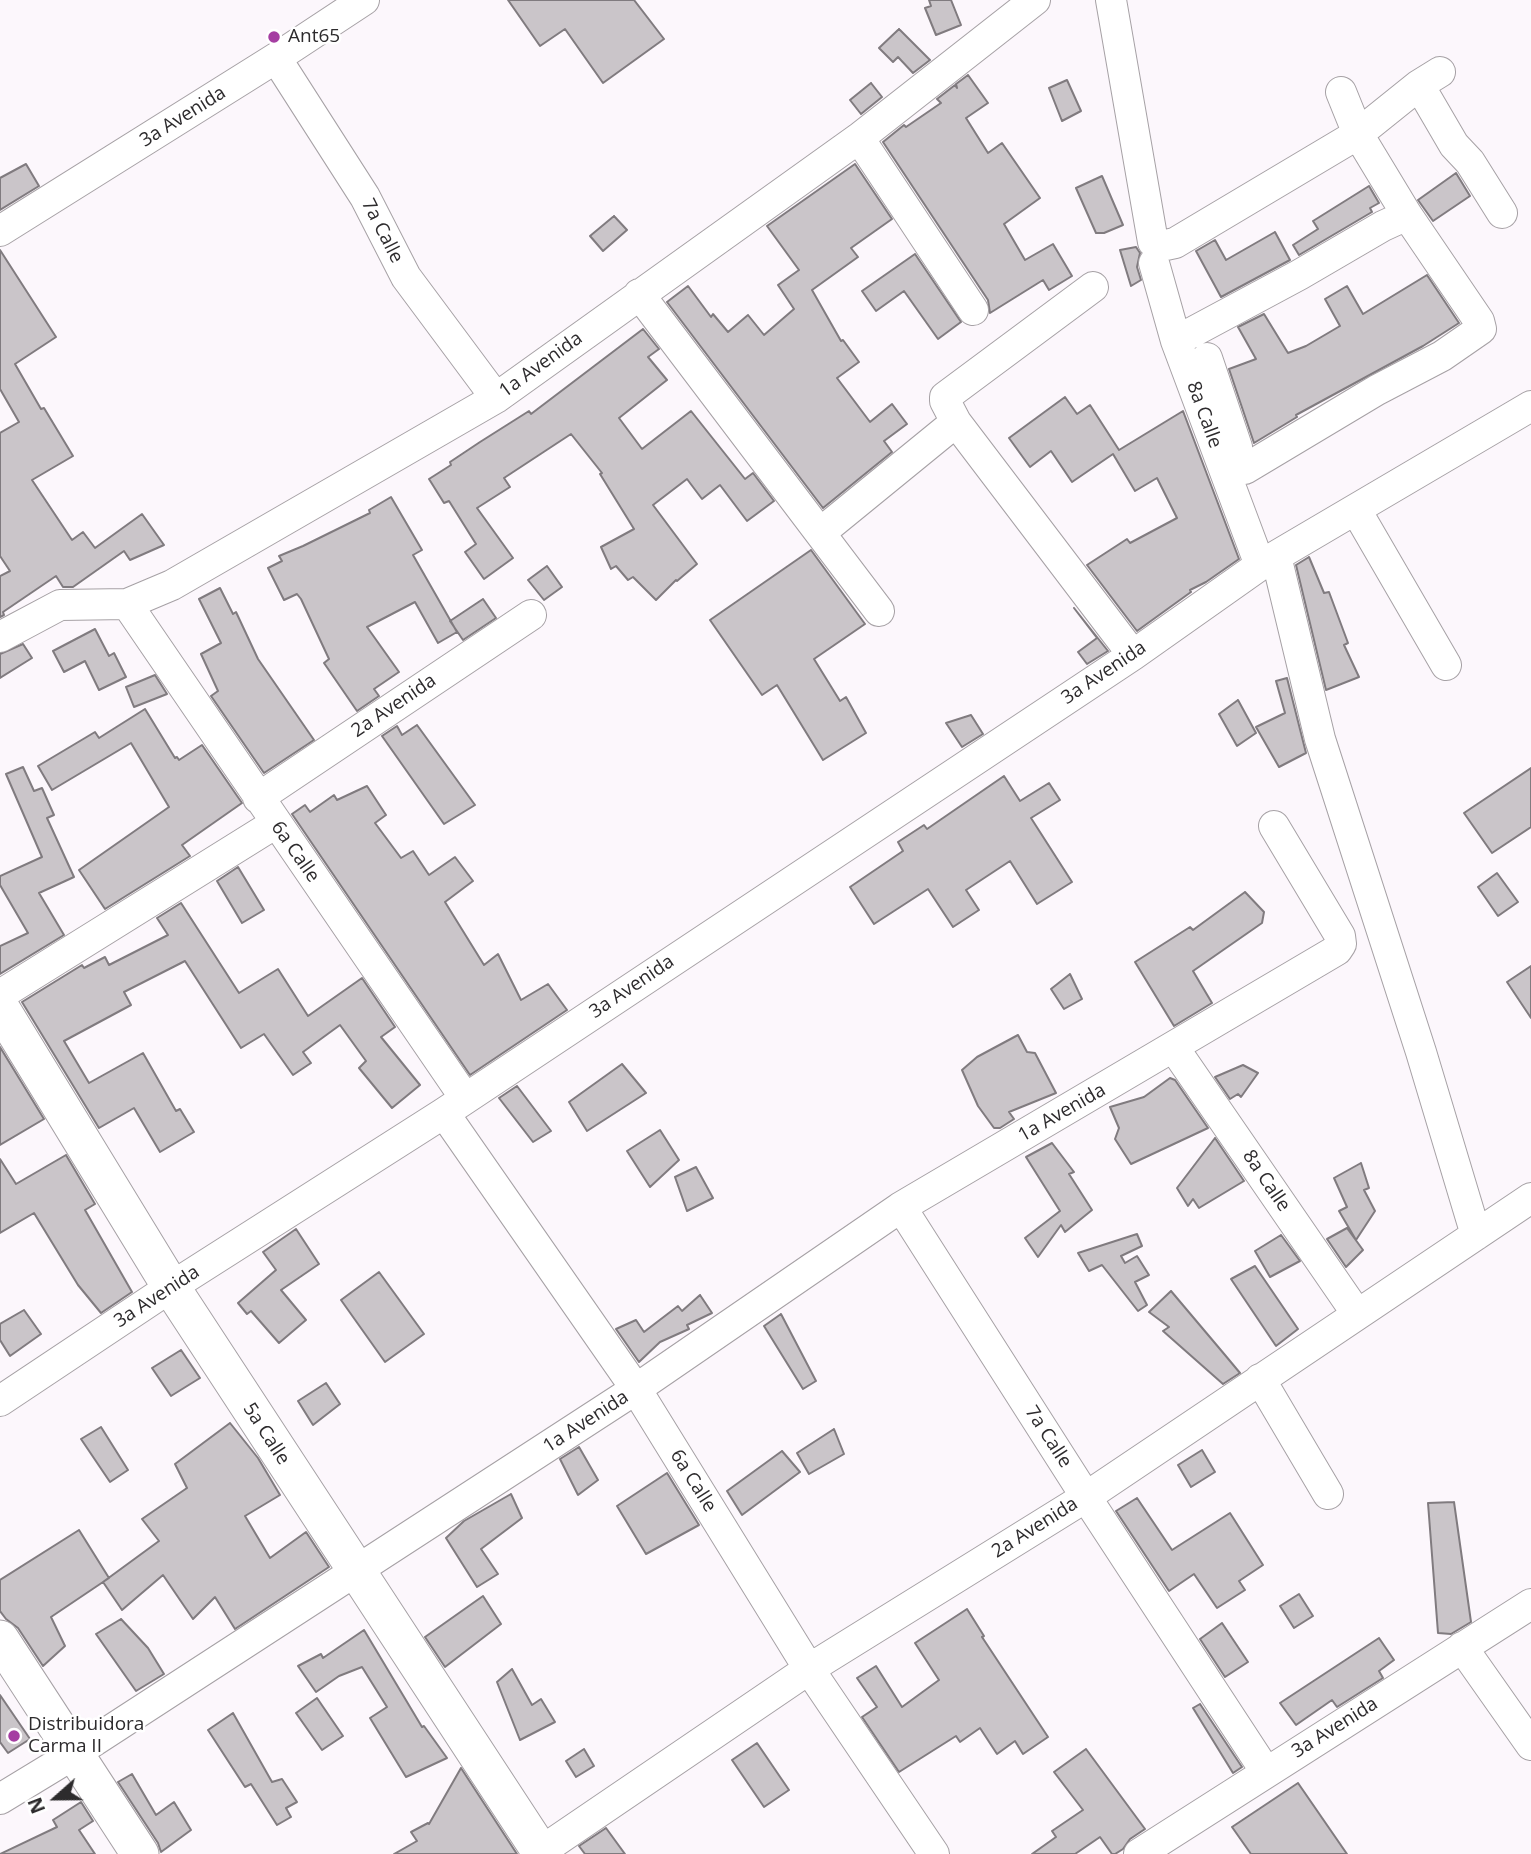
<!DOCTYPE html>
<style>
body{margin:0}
#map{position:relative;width:1531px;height:1854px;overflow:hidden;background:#fcf7fc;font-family:"Open Sans",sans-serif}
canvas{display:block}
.north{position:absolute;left:21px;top:1763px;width:70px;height:70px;-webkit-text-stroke:5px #fff;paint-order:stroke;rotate:249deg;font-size:19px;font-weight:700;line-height:28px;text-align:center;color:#2d2b2d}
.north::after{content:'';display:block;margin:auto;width:24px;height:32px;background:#2d2b2d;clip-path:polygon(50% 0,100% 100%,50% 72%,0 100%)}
</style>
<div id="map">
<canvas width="1531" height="1854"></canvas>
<div class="north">N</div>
</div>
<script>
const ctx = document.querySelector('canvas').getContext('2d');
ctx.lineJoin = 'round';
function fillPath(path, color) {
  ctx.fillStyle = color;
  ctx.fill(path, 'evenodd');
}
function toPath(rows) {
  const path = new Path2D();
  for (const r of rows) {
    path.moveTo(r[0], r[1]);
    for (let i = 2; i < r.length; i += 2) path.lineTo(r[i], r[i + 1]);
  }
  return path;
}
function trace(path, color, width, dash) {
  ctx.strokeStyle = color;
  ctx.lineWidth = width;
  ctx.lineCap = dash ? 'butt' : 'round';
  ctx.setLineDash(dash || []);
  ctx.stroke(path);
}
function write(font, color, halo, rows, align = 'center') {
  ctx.font = font + ' "Open Sans",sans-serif';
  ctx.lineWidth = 5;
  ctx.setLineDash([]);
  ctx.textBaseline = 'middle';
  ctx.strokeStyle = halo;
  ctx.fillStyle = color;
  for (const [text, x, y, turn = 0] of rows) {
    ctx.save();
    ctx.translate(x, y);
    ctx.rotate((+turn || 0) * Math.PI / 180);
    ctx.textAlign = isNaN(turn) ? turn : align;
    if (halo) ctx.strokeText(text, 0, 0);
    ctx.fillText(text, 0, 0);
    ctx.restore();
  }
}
const building = toPath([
 [508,0,634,0,664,39,603,83,565,29,540,46,508,0],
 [929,0,951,0,961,25,936,35,925,8,931,6,929,0],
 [899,29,930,60,913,73,898,57,893,62,879,48,899,29],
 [968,75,988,103,966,118,988,153,1002,143,1040,198,1004,224,1025,260,1053,244,1072,276,1049,290,1043,280,990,313,988,300,883,142,904,125,906,127,941,103,937,99,955,85,957,88,956,84,968,75],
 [1067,80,1081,111,1062,121,1049,88,1067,80],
 [871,83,882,97,861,114,850,100,871,83],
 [26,164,39,186,0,210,0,178,26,164],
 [855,164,892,219,851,248,858,257,812,290,841,341,843,340,859,362,837,378,870,422,892,404,907,424,884,441,892,452,823,508,667,302,688,286,711,317,713,314,728,332,748,315,764,335,794,309,778,285,799,270,767,226,855,164],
 [1456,173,1470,196,1433,221,1418,200,1456,173],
 [1102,176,1123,225,1104,233,1096,233,1076,188,1102,176],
 [1369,186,1379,203,1370,208,1372,212,1299,255,1293,245,1318,229,1313,221,1369,186],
 [614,216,627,230,603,251,590,236,614,216],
 [1275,232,1290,260,1221,297,1196,251,1215,240,1226,260,1275,232],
 [1136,247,1140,253,1137,267,1141,280,1131,286,1120,250,1136,247],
 [0,250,56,337,15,364,41,409,44,408,73,456,32,480,72,540,83,532,95,548,142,514,164,545,130,560,124,551,73,587,63,587,56,576,3,612,4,615,0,617,0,576,10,571,0,556,0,433,19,422,0,389,0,250],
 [915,254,961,322,938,339,904,291,876,311,862,291,915,254],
 [1427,275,1459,323,1423,346,1296,415,1297,417,1254,443,1229,369,1256,359,1238,327,1264,314,1288,353,1306,346,1340,326,1325,299,1347,286,1363,314,1427,275],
 [643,329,659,349,648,357,667,380,619,418,642,449,691,411,745,479,753,473,774,501,747,521,720,485,702,499,687,479,653,505,697,564,677,581,676,580,656,600,633,577,628,580,616,566,611,569,601,547,634,529,600,474,602,473,571,434,504,478,510,487,477,508,513,558,484,579,465,552,476,544,449,501,444,503,429,479,451,465,450,462,480,442,529,411,531,414,643,329],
 [1065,397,1077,414,1090,405,1119,450,1183,411,1239,559,1206,582,1190,590,1191,592,1137,631,1087,565,1127,539,1130,543,1177,518,1157,478,1135,491,1113,454,1072,482,1051,451,1030,467,1009,438,1065,397],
 [391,497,422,550,413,555,457,632,438,643,415,602,367,627,399,672,374,689,379,696,357,711,324,663,329,659,301,599,297,594,284,600,268,568,282,561,279,556,303,546,370,513,369,510,391,497],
 [811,550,865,624,814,659,840,701,846,697,866,733,823,760,777,685,762,695,710,620,811,550],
 [1309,557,1324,593,1329,592,1348,643,1344,645,1359,677,1326,690,1296,565,1309,557],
 [547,566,562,587,544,600,528,580,547,566],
 [220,588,233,614,236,612,258,659,314,740,264,773,211,696,218,691,201,654,221,643,199,599,220,588],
 [483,599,496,618,463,640,450,621,483,599],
 [1074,608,1108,651,1087,664,1078,652,1097,638,1074,608],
 [95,629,109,656,114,653,126,677,99,690,85,661,64,672,53,651,95,629],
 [23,644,32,658,0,678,0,654,23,644],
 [155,675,167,694,134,707,126,687,155,675],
 [1287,678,1306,753,1279,767,1256,727,1285,713,1276,681,1287,678],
 [1238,700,1256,733,1237,746,1219,714,1238,700],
 [145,709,175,758,177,757,179,760,202,745,242,803,182,845,190,856,105,909,79,870,169,807,131,743,52,790,38,766,95,732,99,738,145,709],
 [971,715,983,734,962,747,946,723,971,715],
 [417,725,475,805,444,824,382,736,397,726,402,735,417,725],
 [23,767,34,791,42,788,54,815,47,818,74,877,39,893,64,935,0,974,0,946,28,933,0,885,0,876,42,857,6,774,23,767],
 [1531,768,1531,827,1492,853,1464,813,1531,768],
 [1004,776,1020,801,1049,783,1060,800,1031,818,1072,882,1037,904,1010,861,966,890,979,910,953,927,928,889,874,924,850,887,903,851,898,842,924,825,927,829,1004,776],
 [367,786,386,815,375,823,401,858,413,851,429,875,455,857,473,881,445,902,484,965,498,954,521,1000,548,984,567,1010,470,1075,292,814,305,805,310,812,334,795,337,800,367,786],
 [238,867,264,910,242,923,217,881,238,867],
 [1497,873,1518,902,1498,916,1478,887,1497,873],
 [1245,892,1264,912,1262,923,1193,971,1212,1003,1174,1026,1135,962,1190,927,1193,930,1245,892],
 [181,903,239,993,278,969,308,1016,362,978,395,1027,381,1037,420,1085,392,1108,359,1068,366,1061,340,1025,303,1052,311,1063,293,1075,264,1034,241,1048,185,961,124,992,131,1005,64,1041,89,1083,143,1053,176,1111,180,1109,194,1132,160,1152,134,1108,99,1128,22,1002,82,965,84,968,105,957,109,965,168,935,157,918,181,903],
 [1531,966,1531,1018,1507,982,1531,966],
 [1070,974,1082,999,1064,1009,1051,989,1070,974],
 [1018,1035,1027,1052,1035,1053,1056,1093,1009,1112,1014,1119,1000,1128,994,1128,978,1106,962,1070,977,1057,1018,1035],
 [0,1047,44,1119,0,1145,0,1047],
 [622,1064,646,1093,587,1131,569,1102,622,1064],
 [1243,1065,1258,1073,1241,1097,1238,1094,1230,1099,1215,1077,1243,1065],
 [1170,1078,1175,1080,1208,1128,1131,1164,1115,1139,1119,1128,1110,1107,1144,1097,1170,1078],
 [517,1086,551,1131,533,1142,499,1098,517,1086],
 [660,1130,679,1160,650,1187,627,1151,660,1130],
 [1215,1138,1244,1181,1199,1208,1193,1199,1188,1206,1177,1188,1215,1138],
 [1052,1143,1074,1172,1069,1174,1092,1210,1065,1232,1061,1225,1038,1257,1025,1238,1060,1211,1026,1157,1052,1143],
 [66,1155,95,1204,85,1210,132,1292,101,1313,78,1285,34,1213,0,1233,0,1159,16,1184,66,1155],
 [1361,1163,1369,1188,1364,1190,1375,1211,1356,1240,1339,1211,1347,1207,1334,1178,1361,1163],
 [696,1167,713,1198,687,1211,675,1177,696,1167],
 [1347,1228,1363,1250,1346,1267,1327,1239,1347,1228],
 [296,1229,319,1264,281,1290,306,1320,279,1343,251,1311,247,1314,238,1303,276,1270,263,1252,296,1229],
 [1137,1234,1142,1246,1121,1256,1125,1263,1137,1256,1149,1275,1135,1282,1147,1305,1138,1311,1102,1265,1089,1271,1078,1253,1137,1234],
 [1281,1235,1300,1261,1270,1277,1255,1251,1281,1235],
 [1255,1266,1298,1329,1276,1346,1231,1279,1255,1266],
 [379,1272,424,1334,385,1362,341,1300,379,1272],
 [1171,1291,1225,1355,1240,1373,1223,1384,1163,1331,1169,1327,1149,1312,1171,1291],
 [700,1295,712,1313,687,1325,689,1329,660,1342,639,1362,616,1329,636,1320,644,1332,678,1306,682,1311,700,1295],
 [24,1310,41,1334,10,1356,0,1340,0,1324,24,1310],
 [781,1314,816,1381,803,1389,764,1326,781,1314],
 [181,1350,200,1378,171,1396,152,1368,181,1350],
 [326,1383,340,1404,313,1425,298,1401,326,1383],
 [230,1423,258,1458,280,1495,245,1516,270,1558,306,1532,329,1567,235,1629,215,1597,193,1619,163,1575,122,1610,103,1582,159,1541,142,1519,187,1488,175,1464,230,1423],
 [101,1427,128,1470,110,1482,81,1439,101,1427],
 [834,1429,844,1454,809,1474,797,1453,834,1429],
 [579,1447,598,1480,578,1495,560,1459,579,1447],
 [1202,1450,1215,1472,1191,1487,1178,1465,1202,1450],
 [782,1451,800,1472,742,1515,727,1491,782,1451],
 [667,1473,699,1525,646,1554,617,1506,667,1473],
 [511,1494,522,1518,481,1549,498,1574,477,1587,446,1538,464,1521,511,1494],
 [1137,1498,1172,1550,1230,1513,1263,1565,1239,1581,1245,1590,1217,1608,1194,1574,1169,1591,1116,1511,1137,1498],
 [1454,1502,1471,1622,1451,1634,1438,1633,1428,1503,1454,1502],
 [79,1530,109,1578,51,1617,65,1646,43,1666,18,1628,6,1619,0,1611,0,1580,79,1530],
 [1299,1594,1313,1616,1294,1628,1280,1606,1299,1594],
 [483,1596,501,1624,445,1667,425,1637,483,1596],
 [967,1609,984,1636,982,1637,1048,1737,1023,1754,1015,1741,997,1754,980,1728,960,1742,956,1736,899,1772,862,1717,877,1707,857,1678,876,1666,902,1707,939,1680,915,1643,967,1609],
 [121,1619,148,1648,164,1674,136,1691,96,1634,121,1619],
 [1222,1623,1248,1662,1225,1677,1200,1639,1222,1623],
 [364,1630,422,1727,424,1726,447,1758,406,1777,370,1718,387,1707,362,1667,339,1676,316,1692,298,1666,321,1654,323,1658,364,1630],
 [1379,1638,1394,1660,1379,1671,1383,1678,1337,1707,1332,1700,1296,1725,1280,1703,1379,1638],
 [512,1669,532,1705,541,1699,555,1722,520,1740,497,1682,512,1669],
 [0,1695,30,1739,8,1753,0,1742,0,1695],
 [317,1698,343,1736,322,1750,296,1713,317,1698],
 [1200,1704,1242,1767,1233,1773,1193,1708,1200,1704],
 [233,1713,272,1782,282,1779,297,1802,286,1808,291,1817,277,1825,251,1784,245,1787,208,1730,233,1713],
 [757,1743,789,1790,764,1807,732,1760,757,1743],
 [584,1749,594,1766,576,1777,566,1761,584,1749],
 [1086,1749,1145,1829,1130,1839,1123,1849,1115,1854,1112,1854,1100,1837,1075,1854,1032,1854,1056,1837,1052,1831,1083,1810,1054,1772,1086,1749],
 [461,1768,517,1854,394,1854,417,1841,411,1832,428,1823,429,1824,461,1768],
 [132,1774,156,1815,174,1802,191,1830,161,1852,158,1843,118,1782,132,1774],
 [1298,1783,1347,1854,1251,1854,1232,1827,1298,1783],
 [81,1802,93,1821,79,1830,95,1854,0,1854,57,1827,53,1820,81,1802],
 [606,1828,625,1854,585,1854,579,1846,606,1828]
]);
const minor = toPath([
 [1111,0,1153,242,1161,246,1175,243,1358,134,1419,85,1440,72],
 [276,58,365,197,406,277,496,398],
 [1419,85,1454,145,1470,162,1502,213],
 [859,138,973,310],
 [0,231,276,58,364,0],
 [1154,263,1176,341,1258,560,1259,566],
 [1093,287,945,397,945,401,956,422,1133,655],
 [639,294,879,611],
 [1176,341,1299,275,1383,226,1407,215],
 [1207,358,1237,447],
 [1245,469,1377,390,1442,356,1481,329,1479,321,1407,215,1358,134,1341,92],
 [1356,510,1446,665],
 [820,533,956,422],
 [127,604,465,1098],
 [0,637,60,605,127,604,172,585,496,398,859,138,1035,0],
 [258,798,531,615],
 [0,995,276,823],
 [1174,1048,1357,1314],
 [444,1113,636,1389,809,1669,934,1854],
 [901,1207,1086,1497,1266,1772],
 [1476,1235,1421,1052,1320,739,1276,556,1531,406],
 [1260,1379,1328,1494],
 [0,1401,171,1287,444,1113,1133,655,1259,566],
 [1462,1647,1531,1745],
 [0,1799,74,1754,636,1389,901,1207,1337,950,1341,944,1340,936,1274,826],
 [537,1854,809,1669,1086,1497,1531,1198],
 [1139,1854,1531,1604]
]);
const tertiary = toPath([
 [0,1007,171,1287,542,1854],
 [0,1639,140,1854]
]);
const markers = [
 [274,37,7,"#a53ea2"],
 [14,1736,7,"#a53ea2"]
];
const poiNames = [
 ["Ant65",288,37],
 ["Distribuidora",28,1725],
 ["Carma II",28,1747]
];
const streetNames = [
 ["3a Avenida",183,117,-32],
 ["7a Calle",382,231,63],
 ["1a Avenida",541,365,-36],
 ["8a Calle",1204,415,70],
 ["3a Avenida",1104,673,-34],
 ["2a Avenida",394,706,-34],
 ["6a Calle",295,852,55],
 ["3a Avenida",632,987,-34],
 ["1a Avenida",1062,1113,-30],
 ["8a Calle",1266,1181,56],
 ["3a Avenida",157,1297,-33],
 ["1a Avenida",586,1422,-33],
 ["5a Calle",266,1434,57],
 ["7a Calle",1048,1437,57],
 ["6a Calle",693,1481,58],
 ["2a Avenida",1035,1528,-32],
 ["3a Avenida",1335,1728,-32]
];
fillPath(building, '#cac5c9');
trace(building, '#807b7f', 2);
trace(minor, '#a6a1a5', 32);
trace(tertiary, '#a6a1a5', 39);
trace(minor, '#fff', 30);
trace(tertiary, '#fff', 37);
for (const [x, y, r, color] of markers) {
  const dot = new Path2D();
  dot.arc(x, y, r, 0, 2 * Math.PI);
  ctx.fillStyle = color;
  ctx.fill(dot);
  trace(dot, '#fff', 2.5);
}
write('19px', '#2d2b2d', '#fff', poiNames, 'left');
write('19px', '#2d2b2d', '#fff', streetNames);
</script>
